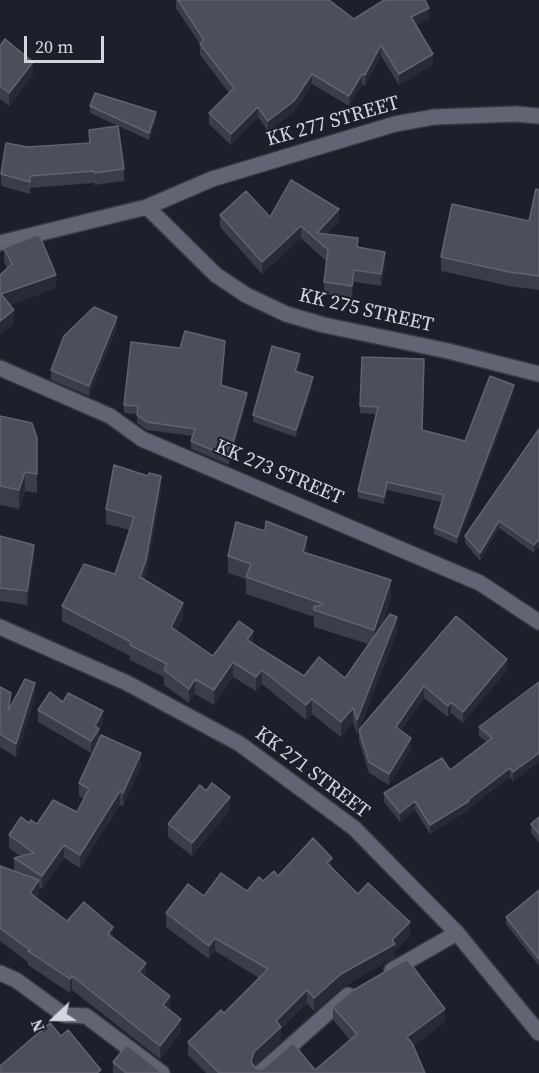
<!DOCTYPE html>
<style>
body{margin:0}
#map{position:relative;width:539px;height:1073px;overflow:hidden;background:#1d1f2b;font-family:"Source Serif 4",serif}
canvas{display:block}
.north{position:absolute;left:24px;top:989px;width:60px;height:60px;-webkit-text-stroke:4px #1d1f2b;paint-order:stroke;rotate:248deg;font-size:16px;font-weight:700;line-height:24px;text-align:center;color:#d4d6de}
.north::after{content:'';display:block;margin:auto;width:21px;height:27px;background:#d4d6de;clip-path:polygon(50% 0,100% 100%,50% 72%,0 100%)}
.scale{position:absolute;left:24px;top:36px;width:80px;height:27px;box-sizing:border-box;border:3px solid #d4d6de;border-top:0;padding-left:8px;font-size:18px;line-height:21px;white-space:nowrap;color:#d4d6de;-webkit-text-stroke:4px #1d1f2b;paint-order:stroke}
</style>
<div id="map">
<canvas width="539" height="1073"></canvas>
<div class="north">N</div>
<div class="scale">20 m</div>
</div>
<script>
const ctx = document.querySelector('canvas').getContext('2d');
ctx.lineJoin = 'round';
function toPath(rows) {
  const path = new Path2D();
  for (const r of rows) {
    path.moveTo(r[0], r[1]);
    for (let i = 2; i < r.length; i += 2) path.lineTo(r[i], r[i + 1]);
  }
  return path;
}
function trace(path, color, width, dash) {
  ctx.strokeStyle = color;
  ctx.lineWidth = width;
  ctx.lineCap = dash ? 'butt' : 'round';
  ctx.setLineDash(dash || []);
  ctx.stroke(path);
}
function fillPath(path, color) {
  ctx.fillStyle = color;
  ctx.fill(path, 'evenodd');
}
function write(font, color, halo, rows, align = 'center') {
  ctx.font = font + ' "Source Serif 4",serif';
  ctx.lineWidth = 4.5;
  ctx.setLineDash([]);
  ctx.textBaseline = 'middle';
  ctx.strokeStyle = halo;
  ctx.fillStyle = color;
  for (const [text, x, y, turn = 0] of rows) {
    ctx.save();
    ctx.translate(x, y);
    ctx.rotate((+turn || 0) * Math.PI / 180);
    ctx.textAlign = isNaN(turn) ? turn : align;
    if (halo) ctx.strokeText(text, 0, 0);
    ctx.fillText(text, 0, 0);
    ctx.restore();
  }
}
const minor = toPath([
 [147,207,216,275,246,295,286,314,324,325,448,351,539,374],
 [0,243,147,207,212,179,395,124,434,117,516,114,539,116],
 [0,368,110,416,142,439,480,583,539,622],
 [392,970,457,933],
 [0,973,16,980,64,1015,86,1016,162,1073],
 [260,1073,348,995]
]);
const tertiary = toPath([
 [0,627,127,683,240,744,354,828,457,933,539,1033]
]);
const wall = toPath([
 [176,0,329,0,354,19,429,19,416,25,433,64,399,85,381,56,365,86,362,84,349,106,312,84,294,112,268,131,258,117,231,145,209,124,209,113,229,93,200,55,200,44,176,8],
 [0,46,33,75,9,106,0,99],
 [90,106,156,120,149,140,90,113],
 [89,130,124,169,124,181,94,185,94,183,30,188,30,194,1,186,1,174,28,147,89,143],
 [539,190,539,290,509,286,441,271,441,257,529,221],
 [220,215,270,217,339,221,327,234,358,247,385,264,381,286,354,282,352,298,324,294,324,282,326,261,301,238,262,274,220,227],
 [4,248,56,288,10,305,14,323,0,334,7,268,4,262],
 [117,327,89,396,51,380,51,370],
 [180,348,225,350,221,385,247,401,229,465,191,449,191,441,193,436,147,430,137,423,137,414,124,413,124,405],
 [362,357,422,430,465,441,514,393,457,544,434,534,434,527,441,502,387,490,384,504,358,498,358,491,376,414,360,413],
 [300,362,297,372,313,384,296,437,253,422,253,415],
 [0,416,37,438,37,493,25,491,19,509,0,505],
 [539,429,539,548,538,548,534,553,499,528,480,561,465,543,465,536],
 [161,491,146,575,144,580,183,618,176,631,213,656,253,644,304,676,345,678,368,644,314,627,314,617,246,594,246,579,228,573,228,556,307,553,391,597,382,625,397,632,357,735,353,722,341,737,312,714,306,720,262,684,256,691,233,677,214,705,195,694,189,703,164,685,164,677,130,660,130,656,62,621,62,606,115,574,130,530,106,524,106,509],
 [0,536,34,559,27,605,0,601],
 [456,616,507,670,463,723,451,713,448,717,424,698,401,730,411,749,389,785,369,773,359,741,359,730],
 [539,682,539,762,513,781,510,777,469,808,469,810,430,834,415,810,400,822,384,802,384,793,450,770,487,742,479,736,479,727],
 [0,687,11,706,35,697,16,757,0,747],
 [63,702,103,723,99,730,99,737,141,766,123,806,120,805,80,868,64,858,42,889,39,887,39,894,36,898,67,921,113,938,146,976,170,1009,169,1010,181,1032,160,1059,72,990,70,993,28,965,28,962,0,941,0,866,14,871,14,858,20,856,9,848,9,835,29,823,37,824,77,812,84,799,79,796,79,783,94,748,91,753,38,722,38,710],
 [206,791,230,810,192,856,168,837,168,824],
 [539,817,539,843,531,833,531,824],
 [332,868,358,894,410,935,395,951,395,957,341,988,314,1011,307,1003,281,1029,281,1041,254,1066,256,1069,315,1070,350,1040,333,1020,333,1007,445,1022,413,1046,425,1073,206,1073,188,1055,188,1042,224,1013,259,978,215,951,209,959,166,927,166,913,204,896,247,891,263,881,278,876],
 [539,890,539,966,506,924,506,917],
 [113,1062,162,1073,113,1073]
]);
const shadedWall = toPath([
 [429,8,429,19,411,28,411,17],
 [381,45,381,56,365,86,365,75],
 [433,54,433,64,399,85,399,74],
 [33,62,33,75,9,106,9,93],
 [312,74,312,84,294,112,268,131,268,121],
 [362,74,362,84,349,106,349,96],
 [258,107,258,117,231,145,231,134],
 [156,112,156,120,149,140,149,133],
 [339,209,339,221,319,242,317,233],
 [301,226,301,238,262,274,262,262],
 [385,252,385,264,381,286,381,274],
 [354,270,354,282,352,298,352,286],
 [56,275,56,288,1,308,1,294],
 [14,310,14,323,0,334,0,321],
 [117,317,117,327,89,396,89,386],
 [300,354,300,362,295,378,295,371],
 [313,377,313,384,296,437,296,430],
 [514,385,514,393,457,544,457,537],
 [247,393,247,401,229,465,229,457],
 [25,472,25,491,19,509,19,490],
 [161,476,161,491,146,575,140,592,140,577],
 [387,482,387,490,384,504,384,497],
 [499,521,499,528,480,561,480,553],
 [307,537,307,553,303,552],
 [538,540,538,548,534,553,534,545],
 [34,545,34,559,27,605,27,591],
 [391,580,391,597,374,646,374,630],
 [183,603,183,618,171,642,171,627],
 [397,617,397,632,357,735,357,720],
 [253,631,253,646,247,640],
 [507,659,507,670,463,723,463,712],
 [233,662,233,677,214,705,214,690],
 [262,670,262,684,256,691,256,677],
 [195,679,195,694,189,703,189,689],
 [35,683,35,697,16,757,16,744],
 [424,686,424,698,396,738,396,727],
 [312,699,312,714,306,720,306,705],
 [451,702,451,713,448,717,448,706],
 [353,708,353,722,341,737,341,722],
 [103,711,103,723,99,730,99,741,91,753,91,741,95,726],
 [411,738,411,749,389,785,389,774],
 [141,753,141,766,123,806,123,793],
 [539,753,539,762,513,781,513,772],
 [510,768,510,777,469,808,469,810,430,834,430,825,468,800],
 [120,791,120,805,80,868,80,855],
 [230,797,230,810,192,856,192,843],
 [415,801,415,810,400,822,400,813],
 [64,845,64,858,42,889,42,876],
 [332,858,332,872,327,863],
 [39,880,39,894,30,907,30,893],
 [410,922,410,935,395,951,395,957,341,988,314,1011,314,998,341,974,392,940],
 [113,927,113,941,108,934],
 [215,938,215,951,209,959,209,946],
 [146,963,146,976,139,986,139,972],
 [72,976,72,990,70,993,70,979],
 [307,990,307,1003,281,1029,281,1041,254,1066,251,1062,254,1052,276,1021],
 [170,996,170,1009,163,1019,163,1005],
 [445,1009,445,1022,407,1051,407,1037],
 [181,1019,181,1032,160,1059,160,1046]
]);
const building = toPath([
 [178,0,329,0,354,19,384,0,425,0,429,8,411,17,433,54,399,74,381,45,365,75,362,74,349,96,312,74,294,101,268,121,258,107,231,134,209,113,234,88,200,44,204,40,178,0],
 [5,39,33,62,9,93,0,86,0,46,5,39],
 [95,93,156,112,149,133,90,106,95,93],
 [118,126,124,169,94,173,94,171,30,176,30,182,1,174,6,143,28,147,90,143,89,130,118,126],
 [291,180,339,209,317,233,358,238,357,247,385,252,381,274,354,270,352,286,324,282,328,250,301,226,262,262,220,215,246,191,270,217,291,180],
 [536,189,539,190,539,276,509,272,441,257,452,204,529,221,536,189],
 [39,234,56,275,1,294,14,310,0,321,0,275,12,264,4,248,39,234],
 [94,307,117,317,89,386,51,370,64,336,94,307],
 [185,331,225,341,221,385,247,393,229,457,191,441,195,429,147,422,137,415,138,406,124,405,131,342,180,348,185,331],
 [272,346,300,354,295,371,313,377,296,430,253,415,272,346],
 [362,357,424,359,422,430,465,441,490,376,514,385,457,537,434,527,444,495,387,482,384,497,358,491,378,407,360,406,362,357],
 [0,416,32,423,37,438,37,474,25,472,19,490,0,486,0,416],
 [539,429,539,541,538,540,534,545,499,521,480,553,465,536,539,429],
 [114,465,148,476,149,473,161,476,146,560,140,577,183,603,171,627,213,656,239,621,253,631,247,640,304,676,319,657,345,678,390,614,397,617,357,720,353,708,341,722,312,699,306,705,262,670,256,677,233,662,214,690,195,679,189,689,164,670,167,664,130,645,131,642,62,606,84,564,115,574,134,517,106,509,114,465],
 [266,521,307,537,303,552,391,580,374,630,314,610,314,606,322,606,323,604,246,577,251,564,228,556,236,522,265,531,266,521],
 [0,536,34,545,27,591,0,588,0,536],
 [456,616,507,659,463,712,451,702,448,706,424,686,396,727,411,738,389,774,369,762,359,730,456,616],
 [25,679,35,683,16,744,0,734,0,687,11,693,8,711,25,679],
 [539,682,539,753,513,772,510,768,468,800,469,801,430,825,415,801,400,813,384,793,442,758,450,770,492,738,479,727,539,682],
 [50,692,63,702,68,693,103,711,95,726,99,729,91,741,38,710,50,692],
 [101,735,141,753,123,793,120,791,80,855,64,845,42,876,14,858,34,853,9,835,21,817,29,823,31,820,37,824,53,800,77,812,89,789,79,783,101,735],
 [212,783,230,797,192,843,168,824,200,785,206,791,212,783],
 [539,817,539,834,531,824,539,817],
 [313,838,332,858,327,863,358,894,368,883,410,922,392,940,395,944,341,974,314,998,307,990,276,1021,281,1027,254,1052,251,1062,256,1069,263,1069,293,1043,315,1070,357,1034,333,1007,352,991,407,959,445,1009,407,1037,413,1045,425,1073,219,1073,188,1042,221,1010,224,1013,268,969,215,938,209,946,166,913,188,884,204,896,221,873,247,891,259,877,263,881,274,871,278,876,313,838],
 [0,866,39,880,30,893,67,921,84,902,113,927,108,934,146,963,139,972,170,996,163,1005,181,1019,160,1046,72,976,70,979,28,951,30,950,0,928,0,866],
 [539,890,539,959,506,917,539,890],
 [50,1023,61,1036,68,1030,101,1070,97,1073,0,1073,0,1066,50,1023],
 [127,1045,162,1073,126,1073,113,1062,127,1045]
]);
const streetNames = [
 ["KK 277 STREET",333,122,-16],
 ["KK 275 STREET",366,311,13],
 ["KK 273 STREET",279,473,23],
 ["KK 271 STREET",312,773,37]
];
trace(minor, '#383944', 18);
trace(tertiary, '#383944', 18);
trace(minor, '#626473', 15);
trace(tertiary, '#626473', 15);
fillPath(wall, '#3b3d4a');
fillPath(shadedWall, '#282a37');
fillPath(building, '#4c4e5a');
trace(building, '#61636f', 1.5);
write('20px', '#d4d6de', '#1d1f2b', streetNames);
</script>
